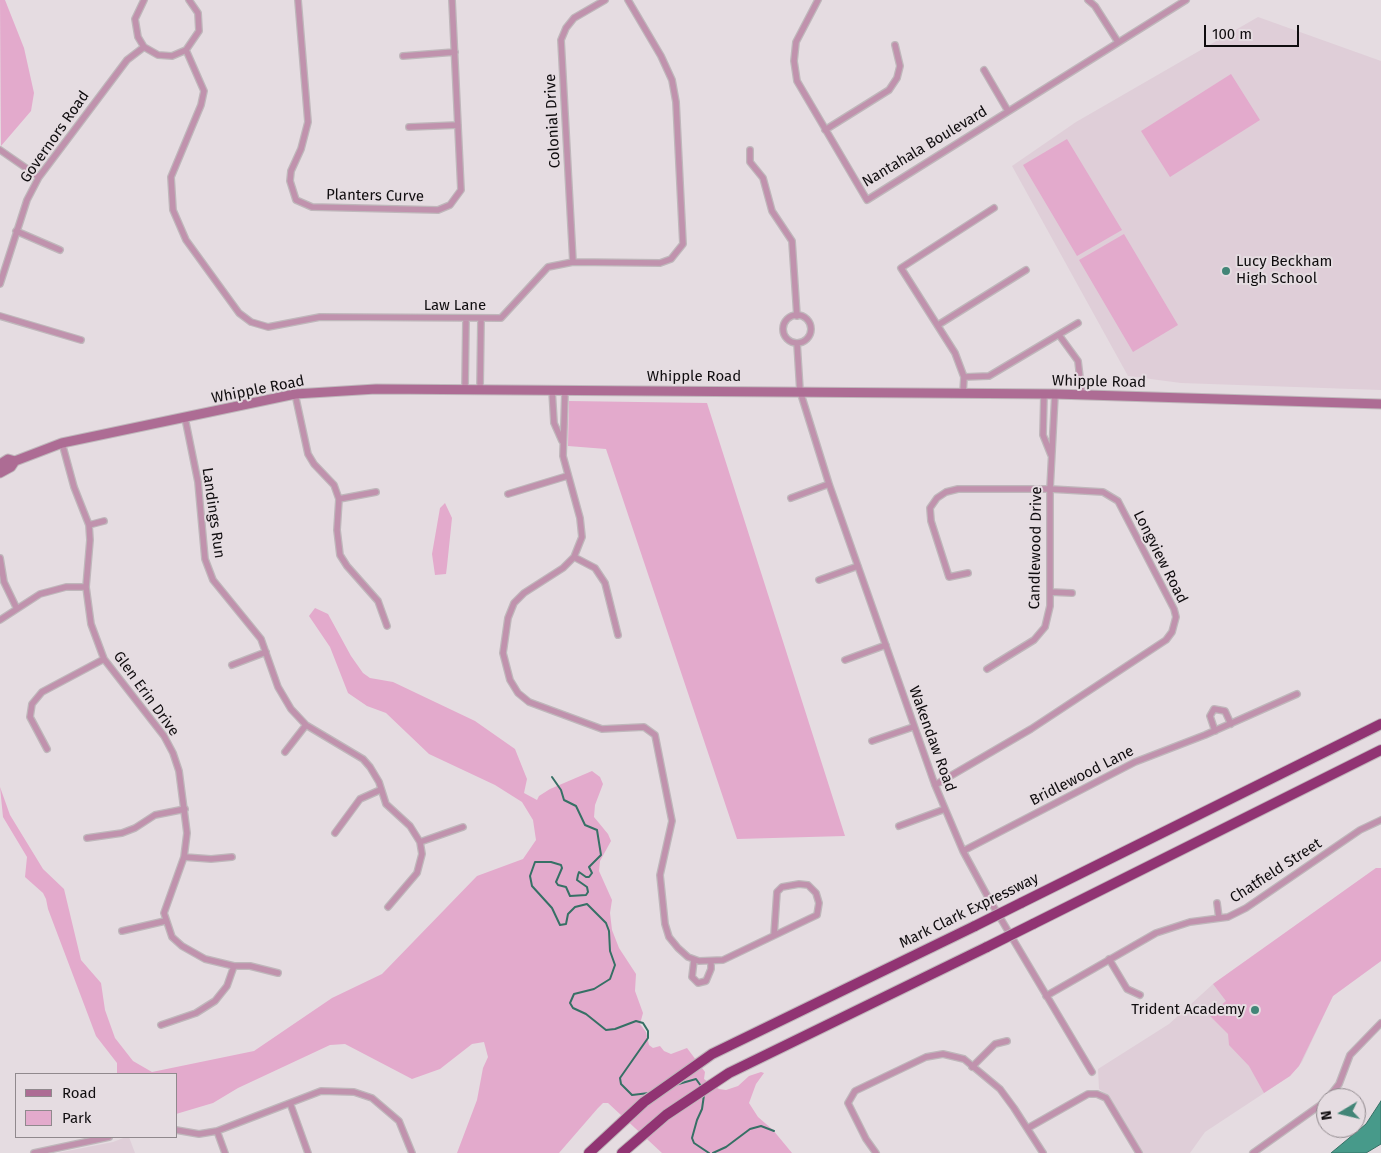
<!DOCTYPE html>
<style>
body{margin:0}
#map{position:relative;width:1381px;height:1153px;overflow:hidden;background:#e5dce1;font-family:"Fira Sans",sans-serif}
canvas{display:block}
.legend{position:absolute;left:15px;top:1073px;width:162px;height:65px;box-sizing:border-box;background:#e5dce1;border:1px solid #90898d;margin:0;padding:6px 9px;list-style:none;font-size:15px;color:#100d0f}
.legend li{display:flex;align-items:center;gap:10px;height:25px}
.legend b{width:25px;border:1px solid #90898d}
.north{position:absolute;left:1316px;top:1088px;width:50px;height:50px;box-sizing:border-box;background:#e5dce1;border:1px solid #90898d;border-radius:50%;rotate:261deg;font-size:14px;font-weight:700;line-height:20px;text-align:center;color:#100d0f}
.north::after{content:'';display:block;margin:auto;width:18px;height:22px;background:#428577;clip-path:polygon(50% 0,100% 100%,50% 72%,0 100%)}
.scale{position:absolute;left:1204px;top:25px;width:95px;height:22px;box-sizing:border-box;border:2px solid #100d0f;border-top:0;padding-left:6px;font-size:15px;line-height:18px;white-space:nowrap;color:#100d0f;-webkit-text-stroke:4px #e5dce1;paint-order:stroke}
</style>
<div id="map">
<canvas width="1381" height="1153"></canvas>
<ul class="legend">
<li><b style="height:6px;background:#ad6c94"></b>Road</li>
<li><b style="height:14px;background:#e3aacc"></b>Park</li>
</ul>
<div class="north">N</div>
<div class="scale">100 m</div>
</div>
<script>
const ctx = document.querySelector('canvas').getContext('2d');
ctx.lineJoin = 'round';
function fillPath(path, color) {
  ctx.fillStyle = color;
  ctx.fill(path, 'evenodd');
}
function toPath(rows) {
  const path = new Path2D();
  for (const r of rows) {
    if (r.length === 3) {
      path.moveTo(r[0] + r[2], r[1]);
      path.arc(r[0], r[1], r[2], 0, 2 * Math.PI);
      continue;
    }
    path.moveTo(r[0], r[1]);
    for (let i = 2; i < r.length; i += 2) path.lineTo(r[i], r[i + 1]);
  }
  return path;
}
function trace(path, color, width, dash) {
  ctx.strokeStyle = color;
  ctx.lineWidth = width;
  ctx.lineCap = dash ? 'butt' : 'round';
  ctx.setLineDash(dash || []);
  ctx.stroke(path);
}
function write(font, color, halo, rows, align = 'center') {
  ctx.font = font + ' "Fira Sans",sans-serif';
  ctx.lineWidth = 4;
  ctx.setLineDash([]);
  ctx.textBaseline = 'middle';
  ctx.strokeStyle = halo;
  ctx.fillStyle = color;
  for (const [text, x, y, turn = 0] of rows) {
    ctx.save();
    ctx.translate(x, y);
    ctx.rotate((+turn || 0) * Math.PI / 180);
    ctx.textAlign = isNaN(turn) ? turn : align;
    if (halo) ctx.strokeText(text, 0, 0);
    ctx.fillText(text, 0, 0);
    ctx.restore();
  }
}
const built = toPath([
 [1258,17,1381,61,1381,390,1181,383,1128,376,1012,166,1076,122],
 [1376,868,1381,868,1381,961,1333,996,1302,1062,1290,1076,1205,1132,1190,1153,1142,1153,1107,1095,1099,1089,1098,1069,1169,1024,1213,984],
 [126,1137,129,1137,135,1153,57,1153,113,1142]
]);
const green = toPath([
 [0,0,5,0,24,48,34,93,31,111,1,146],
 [1231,74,1260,120,1170,177,1141,131],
 [1067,139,1122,230,1077,256,1023,165],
 [1124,234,1178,325,1133,352,1079,260],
 [569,401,707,403,845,836,737,839,606,449,568,446],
 [445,503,452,518,447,566,446,574,435,575,432,554,440,508],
 [315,608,328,614,351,656,363,673,370,678,393,682,475,721,515,749,527,779,524,793,537,800,539,796,550,789,592,771,600,777,603,784,595,805,594,817,608,834,611,841,600,861,599,871,612,900,610,913,612,930,619,948,636,974,635,991,643,1013,640,1024,646,1032,649,1045,653,1048,660,1046,664,1051,671,1054,687,1048,705,1072,704,1079,719,1089,726,1090,738,1086,749,1076,761,1072,764,1073,756,1084,749,1103,758,1117,773,1130,792,1153,662,1153,608,1103,603,1103,598,1108,559,1153,457,1153,477,1100,483,1068,488,1057,484,1042,472,1044,440,1069,412,1079,345,1044,330,1045,238,1088,213,1103,176,1114,176,1074,117,1074,117,1063,96,1036,48,909,46,899,43,893,25,877,27,857,3,817,0,787,10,815,43,869,64,889,81,960,101,983,105,1010,115,1038,133,1061,152,1072,254,1051,332,998,382,974,477,876,523,859,536,840,533,820,522,802,495,785,429,754,386,713,367,706,348,693,330,647,309,616],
 [1376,868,1381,868,1381,961,1333,996,1299,1066,1290,1076,1264,1093,1249,1066,1229,1045,1228,1034,1209,1015,1226,1001,1213,984]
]);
const water = toPath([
 [1381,1101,1381,1144,1366,1153,1331,1153,1366,1124,1381,1101]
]);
const stream = toPath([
 [552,777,561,790,564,800,576,806,585,825,597,830,601,855,589,867,592,873,589,877,586,877,579,872,578,875,577,880,587,887,588,892,586,895,570,896,566,887,558,885,556,882,562,868,561,865,551,862,535,862,530,876,532,886,552,908,560,925,566,924,568,914,575,907,587,904,606,923,609,931,610,951,615,965,610,979,594,989,574,994,570,1003,573,1008,586,1014,606,1030,615,1029,636,1021,643,1023,648,1031,648,1038,620,1078,621,1084,632,1095,649,1093],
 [675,1085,696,1079,701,1086],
 [704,1095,702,1109,697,1120,692,1138,694,1143,709,1153],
 [713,1153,726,1147,750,1129,761,1126,774,1131]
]);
const street = toPath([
 [144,0,135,19,138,37,144,47,158,55,172,56,186,50,199,31,198,13,189,0],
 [298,0,308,122,301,149,291,171,290,181,296,200,312,207,438,210,450,205,461,190,452,0],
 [818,0,796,42,794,61,797,81,867,200,1186,0],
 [1088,0,1095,6,1118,42],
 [186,50,204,91,201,105,171,177,173,210,186,240,239,313,251,322,268,327,320,317,501,318,548,267,573,262,660,263,671,259,683,244,676,102,672,80,661,56,628,0],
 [403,56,455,52],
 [984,70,1008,111],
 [409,127,458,125],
 [825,130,889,90,897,78,900,66,895,45],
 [0,150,39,177],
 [750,150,750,162,763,178,772,211,792,241,797,316],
 [16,231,60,250],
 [573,262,561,40,566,28,574,18,605,0],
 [0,284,27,200,39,177,127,60,144,47],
 [797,329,14],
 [0,316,81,340],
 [938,325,1026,270],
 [1059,335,1078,361,1082,395],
 [797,343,800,391,829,484,935,785,963,851,989,899,1092,1072],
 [964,377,955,353,901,268,994,208],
 [465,389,466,319],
 [480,389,481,319],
 [552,390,554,423,562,441],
 [565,392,563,456,580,518,582,537,574,557,563,568,524,593,514,603,508,618,503,653,510,680,518,693,529,702,602,729,644,727,655,735,672,821,660,875,665,924,669,937,678,948,688,957,699,961,723,960,817,915,819,903,816,893,808,885,799,884,782,887,777,892,774,935],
 [963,393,964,377,989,376,1078,323],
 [295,394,308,454,314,464,334,485,339,499,337,530,340,555,347,566,378,601,387,626],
 [1044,394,1043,435,1051,455],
 [185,418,198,482,205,559,213,580,261,639,278,687,291,709,306,725,363,759,370,767,379,782,386,804,410,826,420,842,422,854,417,873,388,907],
 [62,443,74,487,89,525,90,540,86,587,91,624,104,659,164,736,173,753,179,771,187,833,184,857,164,913,172,937,182,946,205,959,234,966,250,966,278,973],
 [508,494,567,476],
 [791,498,829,484],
 [339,499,376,492],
 [89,525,104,521],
 [574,557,595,568,605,583,618,635],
 [0,558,4,582,17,609],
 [819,580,858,566],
 [1051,592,1072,593],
 [0,620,40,594,66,587,86,587],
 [845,660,886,645],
 [232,665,266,652],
 [987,669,1034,640,1045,627,1050,606,1050,489,1055,394],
 [1215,731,1210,716,1214,709,1225,711,1231,724],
 [872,741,913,727],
 [47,749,30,717,32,704,42,692,104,659],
 [285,752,306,725],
 [935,785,1031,729,1166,640,1172,632,1176,617,1174,609,1118,501,1103,492,1050,489,958,489,946,492,937,498,930,508,931,521,949,577,968,573],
 [899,826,945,809],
 [335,833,360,799,380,790],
 [87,838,122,833,135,828,155,815,185,809],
 [420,842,463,827],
 [963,851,1135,762,1205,735,1297,694],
 [184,857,211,859,232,857],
 [1217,903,1219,918],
 [122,931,165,921],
 [1109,959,1127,989,1140,995],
 [694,960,692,977,698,983,706,981,711,969,711,962],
 [1046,996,1156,933,1190,922,1228,917,1246,908,1360,830,1381,820],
 [161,1025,196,1013,215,1001,227,986,234,966],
 [972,1067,995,1044,1007,1041],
 [1328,1098,1339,1084,1350,1055,1381,1023],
 [290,1103,308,1153],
 [1028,1128,1088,1094,1097,1094,1106,1098,1139,1153],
 [176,1130,199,1134,217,1131,321,1091,354,1092,372,1098,399,1121,412,1153],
 [217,1131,225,1153],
 [34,1153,109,1137],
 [876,1153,866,1139,848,1103,855,1091,926,1057,943,1054,964,1059,1000,1089,1014,1108,1043,1153],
 [1253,1153,1326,1101]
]);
const secondary = toPath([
 [0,464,8,459,15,461],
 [0,473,11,467,15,461,62,443,295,394,376,389,1055,394,1381,404]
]);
const highway = toPath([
 [1021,903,1381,724],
 [1033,924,1381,750],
 [589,1153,644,1102,712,1054,975,926],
 [622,1153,666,1115,729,1073,987,947]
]);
const highwayBridge = toPath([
 [975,926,1021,903],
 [987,947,1033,924]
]);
const markers = [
 [1226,271,5,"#428577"],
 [1255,1010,5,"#428577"]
];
const streetNames = [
 ["Colonial Drive",553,121,-93],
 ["Governors Road",55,137,-55],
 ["Nantahala Boulevard",925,147,-31],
 ["Planters Curve",375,196,1],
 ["Law Lane",455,306],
 ["Whipple Road",694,377],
 ["Whipple Road",1099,382,1],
 ["Whipple Road",258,390,-11],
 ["Landings Run",213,513,82],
 ["Candlewood Drive",1036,548,-89],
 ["Longview Road",1160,557,63],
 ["Glen Erin Drive",146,694,54],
 ["Wakendaw Road",932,739,70],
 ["Bridlewood Lane",1082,776,-27],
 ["Chatfield Street",1276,871,-33],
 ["Mark Clark Expressway",969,911,-26]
];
const poiNames = [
 ["Lucy Beckham",1236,262],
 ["High School",1236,279],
 ["Trident Academy",1245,1010,"right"]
];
fillPath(built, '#dfced8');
fillPath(green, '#e3aacc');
fillPath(water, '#479a8a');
trace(water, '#367065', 1);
trace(stream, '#367065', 2);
trace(street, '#bfb7bb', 8);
trace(secondary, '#bfb7bb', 11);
trace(highway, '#bfb7bb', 12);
trace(street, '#c092ad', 5.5);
trace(secondary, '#ad6c94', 9);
trace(highway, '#913473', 10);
trace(highwayBridge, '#bfb7bb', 12, []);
trace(highwayBridge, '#913473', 10);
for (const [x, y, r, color] of markers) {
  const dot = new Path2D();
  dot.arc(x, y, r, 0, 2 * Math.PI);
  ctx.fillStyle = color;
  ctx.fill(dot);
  trace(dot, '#e5dce1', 2);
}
write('15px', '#100d0f', '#e5dce1', streetNames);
write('15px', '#100d0f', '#e5dce1', poiNames, 'left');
</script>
